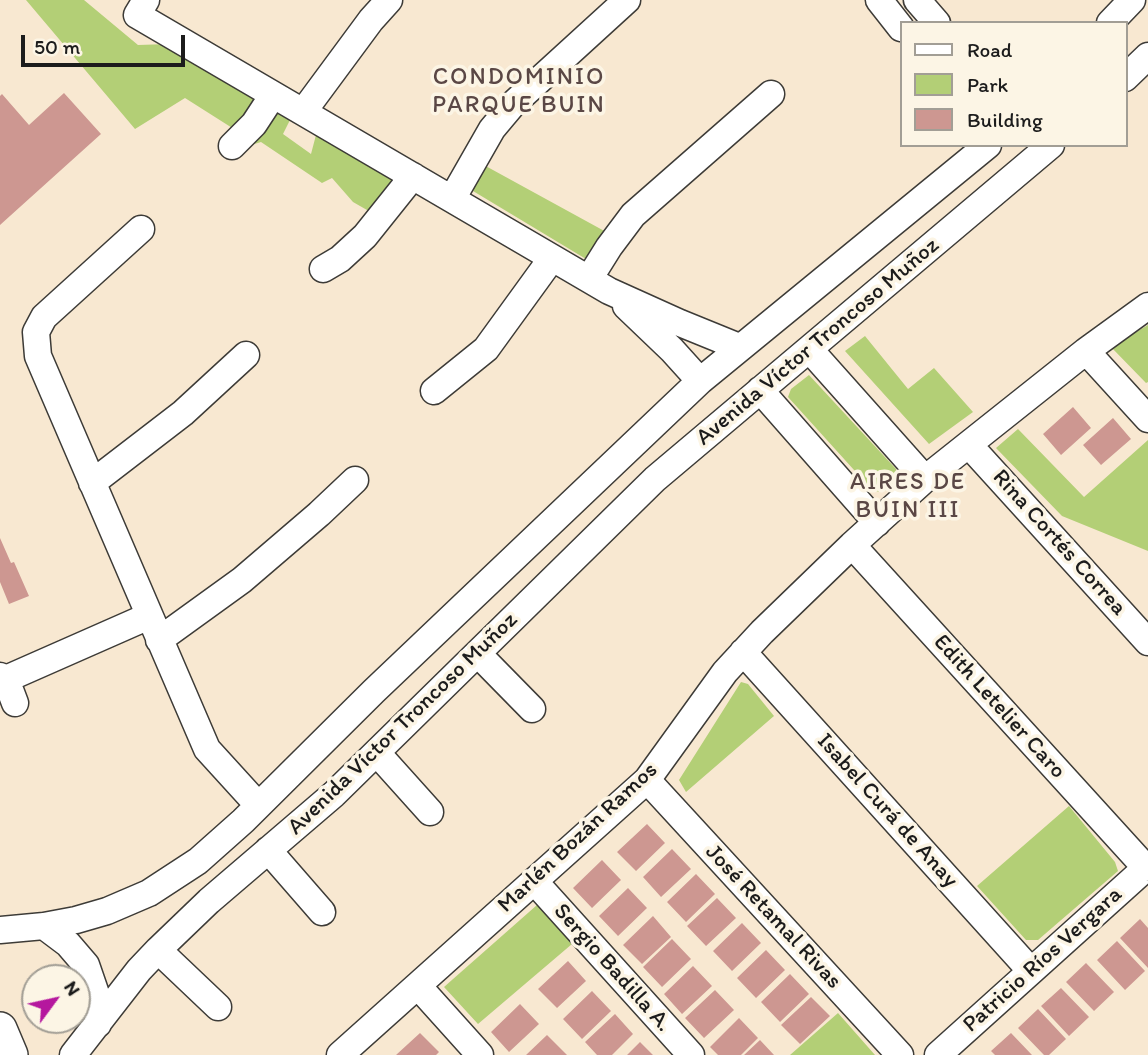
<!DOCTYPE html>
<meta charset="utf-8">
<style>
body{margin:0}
#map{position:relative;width:1148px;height:1055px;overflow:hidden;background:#f8e8d1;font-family:Itim,sans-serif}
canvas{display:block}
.legend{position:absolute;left:900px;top:21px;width:228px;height:126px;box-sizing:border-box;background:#fcf5e5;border:2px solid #a29e95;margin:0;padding:9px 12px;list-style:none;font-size:21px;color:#1c1c1c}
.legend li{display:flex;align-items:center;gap:14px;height:35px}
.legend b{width:35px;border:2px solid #a29e95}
.north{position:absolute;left:21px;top:964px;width:70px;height:70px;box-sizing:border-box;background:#fcf5e5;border:2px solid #a29e95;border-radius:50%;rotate:57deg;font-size:19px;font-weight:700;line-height:28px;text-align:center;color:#1c1c1c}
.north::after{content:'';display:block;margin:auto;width:24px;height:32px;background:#b5179e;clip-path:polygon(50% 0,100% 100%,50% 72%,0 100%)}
.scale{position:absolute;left:21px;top:35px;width:164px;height:32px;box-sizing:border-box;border:4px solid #1c1c1c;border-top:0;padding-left:9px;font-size:21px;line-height:24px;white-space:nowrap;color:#1c1c1c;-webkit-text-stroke:5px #fcf5e5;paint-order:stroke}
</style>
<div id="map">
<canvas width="1148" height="1055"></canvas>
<ul class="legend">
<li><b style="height:9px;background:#fff"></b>Road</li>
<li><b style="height:19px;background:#b3cf76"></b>Park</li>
<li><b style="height:19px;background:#cd9791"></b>Building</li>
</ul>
<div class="north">N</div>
<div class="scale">50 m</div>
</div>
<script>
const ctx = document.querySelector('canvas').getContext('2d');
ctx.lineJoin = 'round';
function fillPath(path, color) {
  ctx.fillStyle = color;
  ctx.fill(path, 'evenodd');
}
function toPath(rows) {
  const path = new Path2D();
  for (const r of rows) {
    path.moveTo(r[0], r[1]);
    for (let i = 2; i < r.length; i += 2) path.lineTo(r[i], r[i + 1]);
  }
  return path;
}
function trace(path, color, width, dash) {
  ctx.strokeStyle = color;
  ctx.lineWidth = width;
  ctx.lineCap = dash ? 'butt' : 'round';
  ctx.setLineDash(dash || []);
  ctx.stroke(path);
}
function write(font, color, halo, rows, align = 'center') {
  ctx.font = font + ' Itim,sans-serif';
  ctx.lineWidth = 7;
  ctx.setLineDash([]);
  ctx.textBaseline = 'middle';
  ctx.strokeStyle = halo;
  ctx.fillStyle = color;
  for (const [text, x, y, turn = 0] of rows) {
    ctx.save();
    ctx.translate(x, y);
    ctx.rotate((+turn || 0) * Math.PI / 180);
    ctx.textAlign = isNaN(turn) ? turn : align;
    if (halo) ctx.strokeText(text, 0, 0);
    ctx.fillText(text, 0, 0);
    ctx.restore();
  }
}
const green = toPath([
 [26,0,84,0,138,45,169,44,257,99,237,131,185,98,135,129],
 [267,110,291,118,283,134,311,154,316,135,399,179,374,214,353,202,332,178,322,183,261,142,248,146],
 [482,164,608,233,586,259,473,191],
 [1148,325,1148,382,1146,383,1111,347],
 [865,336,908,389,934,368,973,412,929,444,845,351],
 [809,375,896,469,898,481,883,492,873,491,788,397,791,389],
 [1018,429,1084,497,1148,440,1148,551,1062,516,996,448],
 [741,682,748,684,774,716,686,792,679,780],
 [1069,806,1115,862,1118,871,1038,940,1026,940,977,886],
 [537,905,572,944,478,1024,444,987],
 [838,1013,875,1055,790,1055]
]);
const building = toPath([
 [64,93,101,134,0,225,0,96,2,94,29,125],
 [1073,407,1091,428,1061,455,1043,434],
 [1113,418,1131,439,1101,465,1083,445],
 [0,538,11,563,14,562,29,596,9,604,0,582],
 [647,824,665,843,636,871,617,852],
 [672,849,691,869,661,897,643,877],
 [602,860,621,880,592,908,573,888],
 [696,874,715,894,686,922,667,902],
 [628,888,647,908,618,936,599,916],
 [717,898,736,918,706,946,687,926],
 [653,916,671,937,642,964,623,945],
 [1140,919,1148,928,1148,968,1120,938],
 [742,923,761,943,732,971,713,951],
 [672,939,691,959,662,987,643,967],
 [1117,941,1145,971,1125,990,1097,960],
 [766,950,785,970,756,998,737,978],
 [568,961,586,981,557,1008,538,989],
 [1086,963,1114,992,1094,1011,1066,982],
 [693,966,712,986,682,1014,664,994],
 [790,974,809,994,780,1022,761,1002],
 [1061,988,1089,1017,1069,1036,1041,1006],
 [715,990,734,1010,704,1038,685,1018],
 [592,991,611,1011,582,1039,563,1019],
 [811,997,830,1016,800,1044,781,1025],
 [520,1004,539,1024,509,1052,491,1032],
 [1038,1009,1066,1039,1049,1055,1044,1055,1018,1028],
 [615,1014,633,1034,612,1055,597,1055,585,1042],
 [739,1018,758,1038,741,1055,718,1055,710,1047],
 [420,1033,439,1052,436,1055,396,1055],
 [1011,1033,1032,1055,995,1055,991,1051],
 [547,1035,567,1055,526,1055],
 [760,1040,774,1055,744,1055],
 [640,1042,653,1055,627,1055]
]);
const path = toPath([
 [58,1020,63,1031]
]);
const minor = toPath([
 [146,0,137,15,609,291,680,323,739,347],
 [879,0,901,28],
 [917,0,937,23],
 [1110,23,1132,0],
 [1125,78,1148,56],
 [303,112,371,20,389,0],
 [232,146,254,124,273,95],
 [452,199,492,129,513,104,627,0],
 [141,229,44,317,36,332,38,356,207,749,258,805],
 [323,269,340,259,365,236,413,176],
 [589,279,609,247,633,215,771,94],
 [626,306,672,350,700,381],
 [810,350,925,479],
 [1086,351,1148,419],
 [760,390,877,523],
 [434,391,486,349,552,258],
 [969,445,1148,642],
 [92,483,183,413,246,355],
 [852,545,1146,868],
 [159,640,242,580,319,514,355,480],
 [743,652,1031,971],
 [478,654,532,709],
 [0,676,6,679,15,703],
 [6,679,149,616],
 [377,753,430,812],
 [647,780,900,1055],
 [268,850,322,912],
 [534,881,691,1055],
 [44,926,68,944,86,965,96,994,98,1024],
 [0,930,44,926,76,920,107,911,149,893,198,861,243,821,374,691,700,381,988,145],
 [158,950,218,1007],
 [418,986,480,1055],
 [73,1055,139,970,158,950,209,901,334,794,655,479,1051,145],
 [340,1055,647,780,725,672,762,632,852,545,925,479,1086,351,1148,306],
 [938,1055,1148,866]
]);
const major = toPath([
 [0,1029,11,1055]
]);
const streetNames = [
 ["Avenida Víctor Troncoso Muñoz",818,342,-40],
 ["Rina Cortés Correa",1059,543,48],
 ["Edith Letelier Caro",999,707,48],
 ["Avenida Víctor Troncoso Muñoz",403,724,-44],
 ["Isabel Curá de Anay",887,811,48],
 ["Marlén Bozán Ramos",578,838,-43],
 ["José Retamal Rivas",773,917,47],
 ["Patricio Ríos Vergara",1043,960,-42],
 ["Sergio Badilla A.",612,968,48]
];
const neighbourhoodNames = [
 ["CONDOMINIO",519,78],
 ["PARQUE BUIN",519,106],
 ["AIRES DE",908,483],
 ["BUIN III",908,511]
];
fillPath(green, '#b3cf76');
fillPath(building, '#cd9791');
trace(minor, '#3d3b37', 29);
trace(major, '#3d3b37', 36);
trace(path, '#3d3b37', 3.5, [2, 5]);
trace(minor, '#fff', 26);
trace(major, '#fff', 33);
write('23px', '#1c1c1c', '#fcf5e5', streetNames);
ctx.letterSpacing = '2px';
write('24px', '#5a4745', '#fcf5e5', neighbourhoodNames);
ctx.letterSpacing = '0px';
</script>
